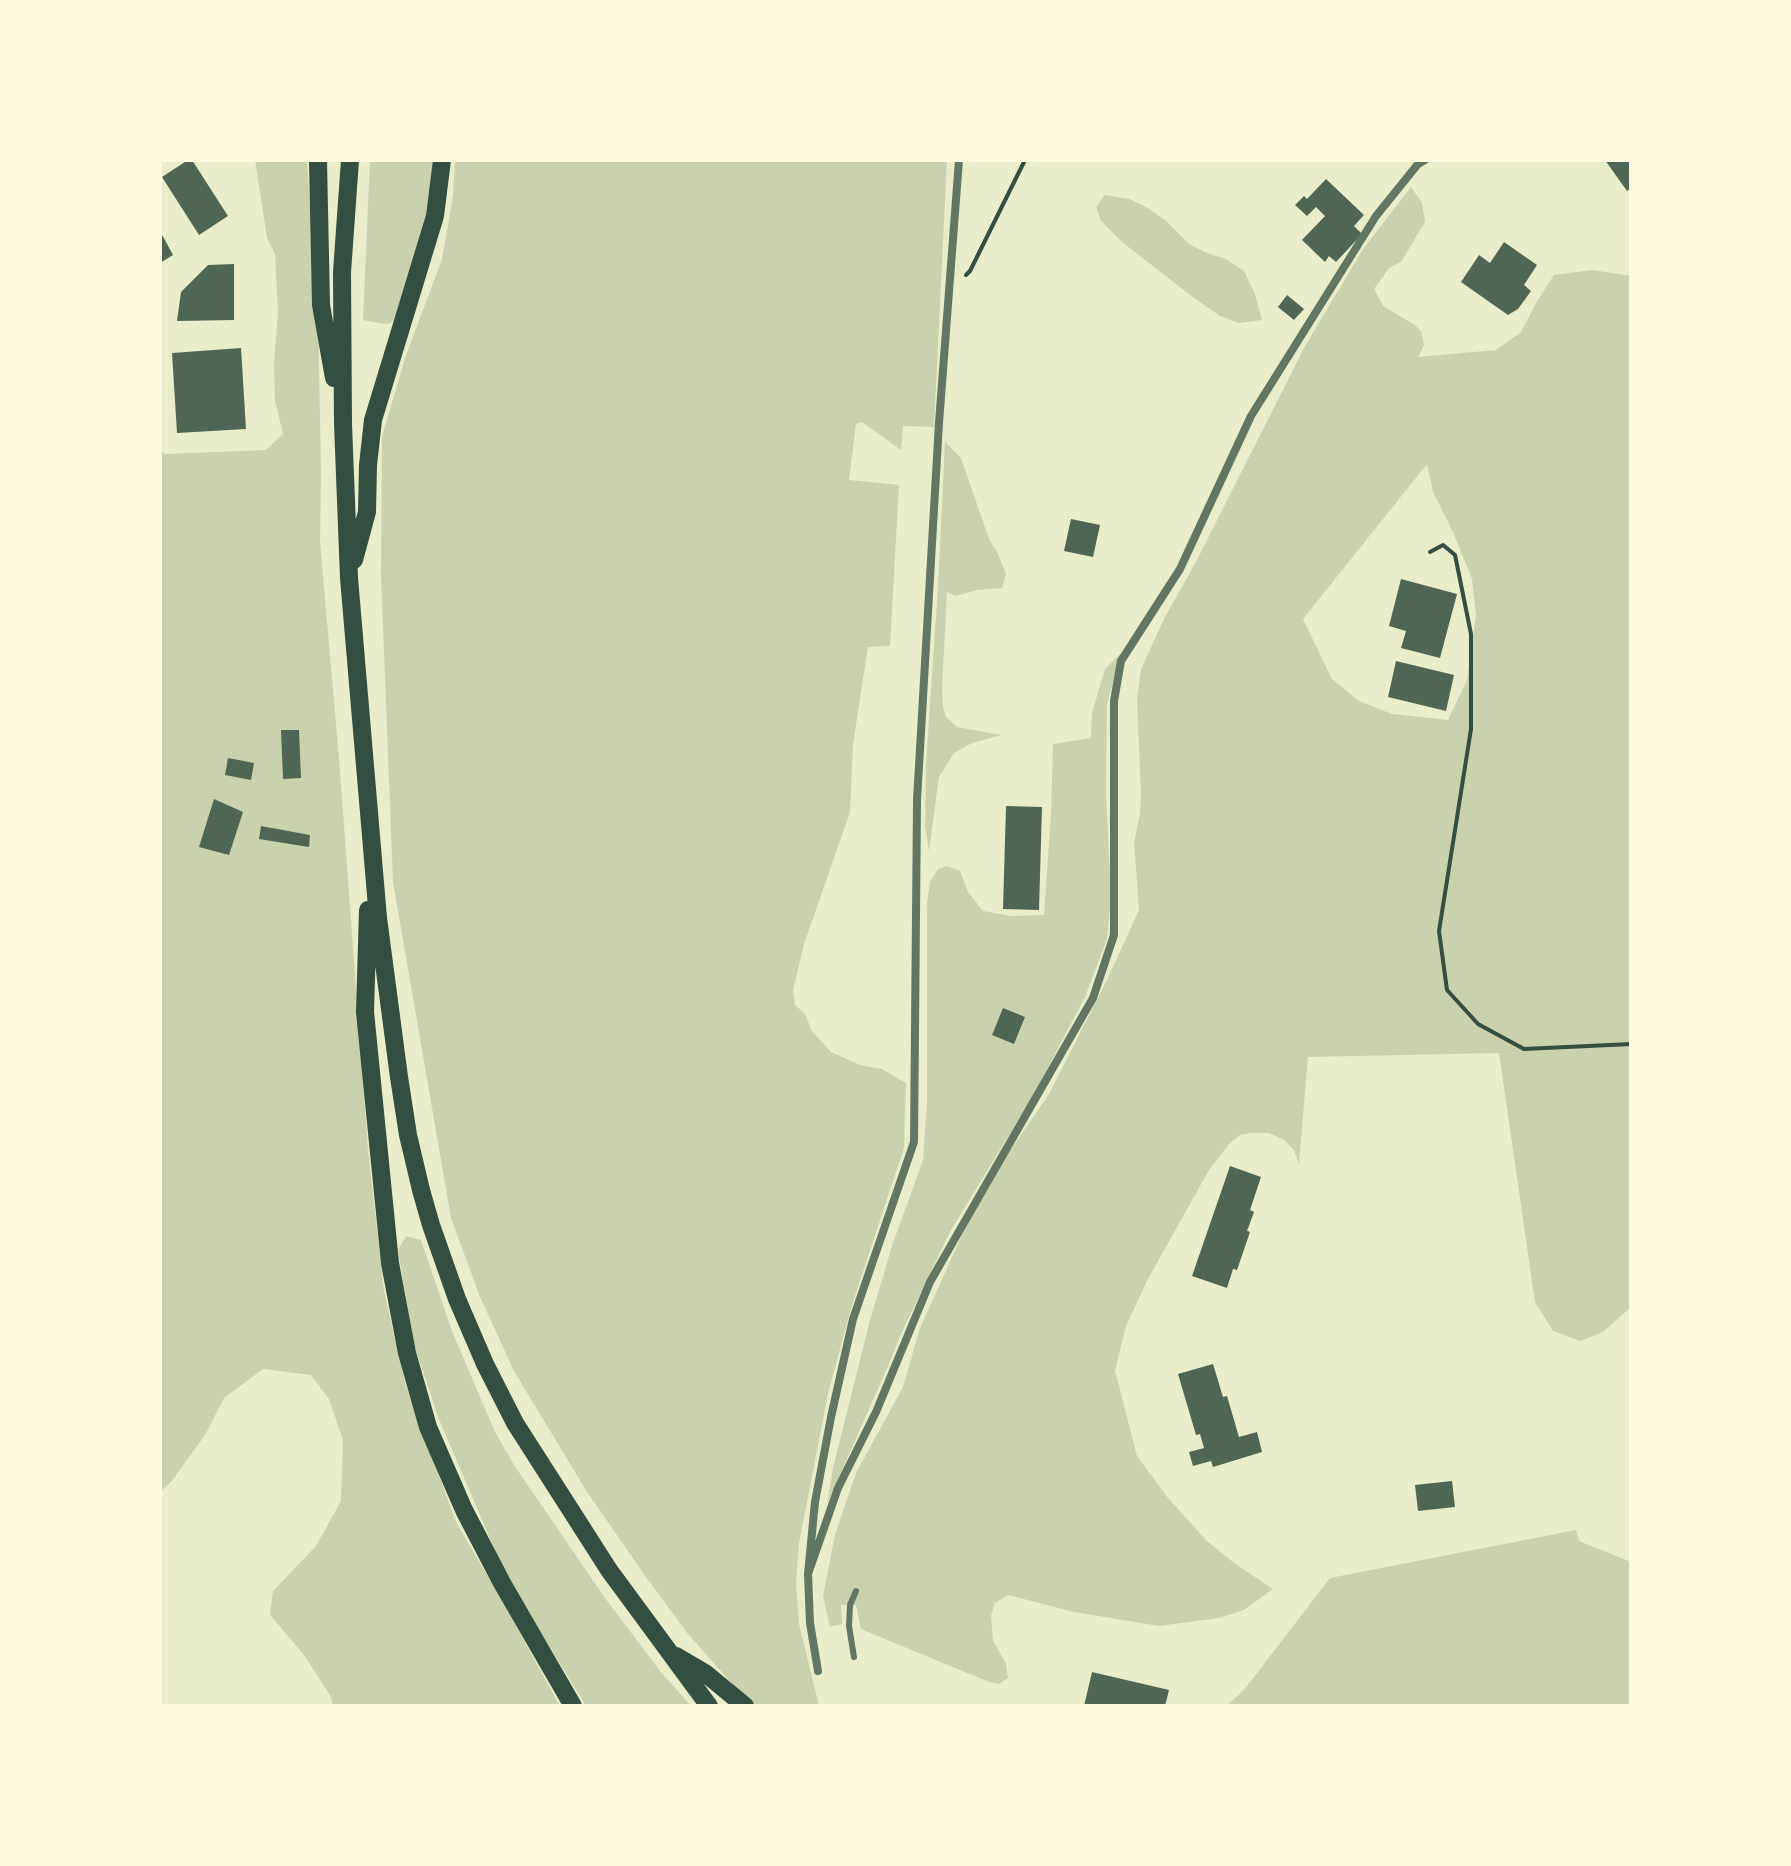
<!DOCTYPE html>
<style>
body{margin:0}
#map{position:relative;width:1791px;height:1866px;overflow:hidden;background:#e9edc9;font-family:"Noto Sans",sans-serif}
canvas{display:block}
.frame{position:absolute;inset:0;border:162px solid #fefae0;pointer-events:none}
</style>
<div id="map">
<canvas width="1791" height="1866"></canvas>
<div class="frame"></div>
</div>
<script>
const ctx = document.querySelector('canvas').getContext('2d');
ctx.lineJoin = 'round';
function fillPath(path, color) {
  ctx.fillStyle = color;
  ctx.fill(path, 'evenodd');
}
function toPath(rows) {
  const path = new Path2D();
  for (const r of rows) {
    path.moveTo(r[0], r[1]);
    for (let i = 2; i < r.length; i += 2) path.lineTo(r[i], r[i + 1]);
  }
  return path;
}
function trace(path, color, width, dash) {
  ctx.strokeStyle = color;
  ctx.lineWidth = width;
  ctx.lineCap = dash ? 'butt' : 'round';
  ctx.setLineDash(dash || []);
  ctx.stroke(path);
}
const green = toPath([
 [255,160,307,160,318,314,321,472,320,542,339,758,368,1150,384,1291,405,1383,456,1522,496,1590,560,1706,333,1706,330,1695,304,1655,270,1615,273,1591,316,1546,341,1501,343,1440,329,1399,311,1375,263,1369,224,1398,205,1435,171,1482,160,1492,160,449,165,454,266,450,283,434,275,401,274,362,278,313,275,254,267,238],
 [370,160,435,160,434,185,403,304,391,323,384,324,363,320],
 [455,160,947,160,934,427,903,426,901,450,862,422,856,424,849,480,899,485,890,646,868,647,853,744,850,812,804,944,793,990,795,1005,805,1014,812,1031,831,1052,860,1065,882,1069,906,1083,904,1148,853,1302,829,1389,799,1543,796,1583,799,1624,819,1706,755,1706,736,1688,688,1634,646,1577,587,1492,514,1371,480,1297,451,1218,393,882,381,576,382,437,405,358,442,259,453,196],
 [1411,187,1422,203,1425,222,1401,262,1389,268,1374,289,1383,306,1415,325,1421,331,1424,345,1418,357,1496,350,1521,332,1536,303,1554,275,1592,270,1631,276,1631,1307,1603,1332,1580,1341,1553,1331,1535,1302,1499,1053,1308,1057,1299,1164,1294,1150,1284,1140,1269,1133,1251,1133,1240,1135,1230,1143,1209,1170,1148,1279,1126,1326,1115,1371,1137,1456,1168,1498,1206,1540,1234,1563,1273,1589,1244,1610,1219,1618,1159,1626,1074,1612,1008,1595,995,1603,991,1616,993,1640,1006,1664,1008,1678,999,1684,989,1682,861,1629,856,1605,841,1605,842,1624,830,1627,823,1596,835,1535,856,1473,903,1387,920,1328,963,1233,1005,1158,1049,1094,1107,980,1139,910,1134,842,1140,814,1141,794,1137,699,1141,669,1165,617,1197,560,1304,348,1363,249],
 [1427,464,1433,492,1453,532,1472,579,1476,615,1467,680,1448,720,1392,714,1359,701,1332,679,1303,619],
 [1105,195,1129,199,1146,207,1165,220,1189,244,1207,253,1226,259,1244,271,1255,294,1262,320,1239,323,1220,316,1194,298,1122,242,1101,221,1096,207],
 [945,442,961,458,989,539,998,554,1006,574,1002,588,977,590,956,596,947,592,942,689,943,707,946,717,957,727,1001,735,972,743,954,753,939,777,929,851,925,826,926,764,938,587],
 [1121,653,1107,704,1106,793,1111,897,1107,939,1085,997,1033,1096,951,1230,901,1334,889,1364,827,1504,833,1468,870,1320,893,1243,923,1160,927,1103,927,903,930,882,938,869,947,866,960,871,968,892,983,911,1011,916,1044,915,1051,814,1053,744,1091,738,1092,713,1105,669],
 [406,1236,421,1240,452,1331,494,1430,514,1465,605,1598,660,1671,691,1706,586,1706,507,1578,438,1417,414,1344,398,1250],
 [1576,1530,1579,1541,1631,1562,1631,1706,1226,1706,1244,1690,1330,1578]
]);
const building = toPath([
 [188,160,192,160,228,216,199,235,162,177],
 [1605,160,1631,160,1631,188,1627,191],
 [1326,179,1364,215,1354,226,1362,234,1336,262,1329,256,1325,262,1302,240,1325,216,1316,207,1307,216,1295,205,1304,196,1307,199],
 [160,231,173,255,160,263],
 [1504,242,1537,265,1524,285,1531,291,1518,309,1508,315,1461,282,1479,255,1490,263],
 [234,264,234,320,177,321,181,292,208,265],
 [1287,295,1304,309,1294,320,1278,307],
 [241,348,246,429,177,433,172,353],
 [1071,519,1100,525,1093,557,1064,551],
 [1401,579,1457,594,1440,658,1401,648,1406,631,1389,626],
 [1396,661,1454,675,1446,711,1388,697],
 [281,730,299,730,301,778,283,779],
 [228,758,254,763,251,780,225,775],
 [214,799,243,812,229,855,199,847],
 [1006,806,1042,807,1039,910,1003,909],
 [261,826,310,835,309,847,259,839],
 [1003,1008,1025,1017,1014,1044,992,1035],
 [1230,1166,1261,1177,1250,1210,1254,1212,1247,1231,1250,1232,1237,1270,1233,1269,1227,1288,1192,1276],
 [1213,1364,1223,1397,1227,1396,1239,1437,1257,1432,1262,1452,1213,1467,1211,1461,1193,1466,1189,1452,1204,1448,1200,1434,1196,1435,1178,1374],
 [1452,1481,1455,1507,1418,1511,1415,1485],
 [1092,1672,1169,1690,1165,1706,1084,1706]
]);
const path = toPath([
 [966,275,970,271,1025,160],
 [1430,552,1443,545,1455,555,1471,634,1471,729,1439,931,1447,990,1478,1024,1524,1049,1631,1044]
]);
const service = toPath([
 [854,1657,849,1626,850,1605,856,1591]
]);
const minor = toPath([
 [808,1574,838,1488,876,1412,930,1282,1093,998,1114,935,1114,701,1121,661,1180,569,1251,416,1376,216,1418,164,1425,160],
 [818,1671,810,1623,808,1574,815,1502,831,1417,853,1319,914,1142,917,800,939,423,959,160]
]);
const trunk = toPath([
 [318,160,321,305,334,378],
 [350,160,342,272,343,424,349,578,378,918,399,1077,408,1135,421,1190,431,1225,457,1299,485,1364,515,1423,609,1570,709,1706],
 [354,560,367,512,368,465,373,420,435,216,442,160],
 [368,910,365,1012,390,1263,407,1353,428,1427,464,1510,502,1583,573,1706],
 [676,1656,705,1673,745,1706]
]);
fillPath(green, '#cad2ad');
fillPath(building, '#4f6655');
trace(path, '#344e41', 4);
trace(service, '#617663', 6);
trace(minor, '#617663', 8);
trace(trunk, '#344e41', 18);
</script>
